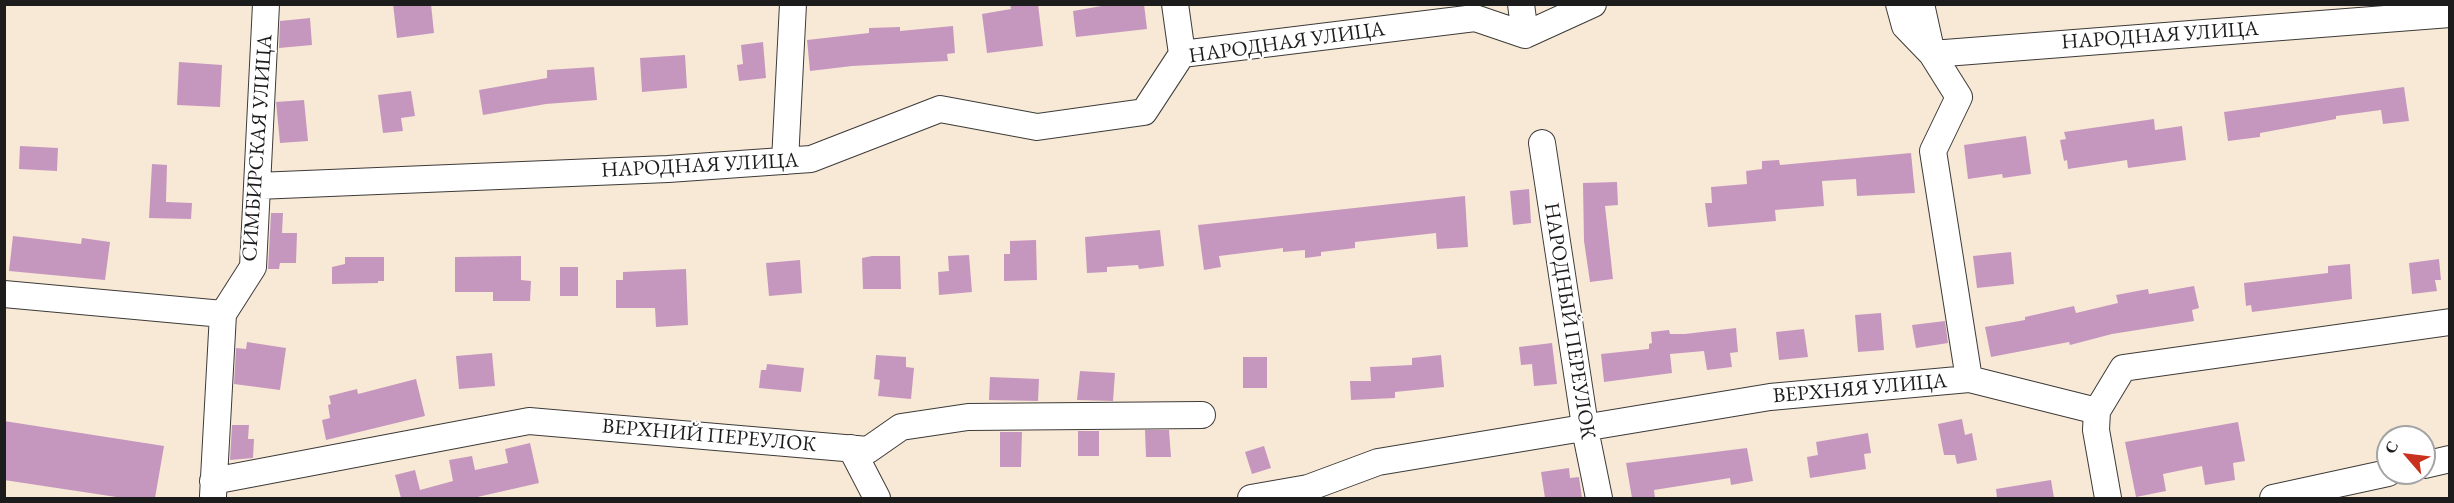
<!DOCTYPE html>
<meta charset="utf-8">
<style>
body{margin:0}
#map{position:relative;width:2454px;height:503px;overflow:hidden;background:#f8e9d7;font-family:"EB Garamond",serif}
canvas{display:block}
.frame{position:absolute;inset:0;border:6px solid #1c1c1c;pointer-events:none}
.north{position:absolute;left:2376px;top:425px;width:60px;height:60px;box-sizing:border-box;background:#fff;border:2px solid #a4a4a4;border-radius:50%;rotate:298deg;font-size:16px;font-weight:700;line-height:24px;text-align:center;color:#1c1c1c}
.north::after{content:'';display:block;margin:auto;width:21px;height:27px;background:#c8321e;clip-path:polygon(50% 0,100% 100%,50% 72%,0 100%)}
</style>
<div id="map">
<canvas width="2454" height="503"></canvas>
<div class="frame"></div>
<div class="north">С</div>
</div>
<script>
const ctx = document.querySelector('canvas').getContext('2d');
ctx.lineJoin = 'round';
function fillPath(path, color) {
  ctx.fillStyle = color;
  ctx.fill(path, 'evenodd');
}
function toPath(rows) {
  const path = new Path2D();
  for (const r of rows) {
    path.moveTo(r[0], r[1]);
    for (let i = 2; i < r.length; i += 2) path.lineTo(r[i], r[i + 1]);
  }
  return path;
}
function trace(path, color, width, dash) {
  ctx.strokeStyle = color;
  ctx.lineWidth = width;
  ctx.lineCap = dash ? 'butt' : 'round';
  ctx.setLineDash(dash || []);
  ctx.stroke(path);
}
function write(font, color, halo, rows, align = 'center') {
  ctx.font = font + ' "EB Garamond",serif';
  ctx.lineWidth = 4.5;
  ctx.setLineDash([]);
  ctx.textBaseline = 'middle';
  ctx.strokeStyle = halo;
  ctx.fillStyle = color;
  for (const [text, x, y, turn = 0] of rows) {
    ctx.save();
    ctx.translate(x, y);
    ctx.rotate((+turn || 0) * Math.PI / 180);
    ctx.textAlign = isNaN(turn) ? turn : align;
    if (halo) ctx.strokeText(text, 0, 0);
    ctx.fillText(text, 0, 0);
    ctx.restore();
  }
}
const building = toPath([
 [393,4,431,4,434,33,397,38],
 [1010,4,1038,4,1043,46,987,53,982,14,1011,9],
 [1113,4,1144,4,1147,29,1076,37,1073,11],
 [310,18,312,45,279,48,280,21],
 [953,26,955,53,947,54,948,61,852,66,810,71,807,40,869,33,869,28,900,27,900,31],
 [763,42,766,78,739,81,737,65,743,64,741,45],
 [685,55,687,88,642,92,640,58],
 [179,62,222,65,220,107,177,105],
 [594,67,597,100,546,104,483,115,479,90,547,78,547,70],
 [2404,87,2409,121,2383,124,2381,110,2336,116,2336,119,2260,133,2260,137,2228,141,2224,112],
 [411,91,415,116,401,118,403,131,383,133,378,95],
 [304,100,308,141,280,143,276,102],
 [2154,119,2155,130,2182,126,2186,160,2128,168,2127,160,2068,169,2067,160,2064,161,2060,140,2066,139,2064,132],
 [2026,136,2031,174,2003,178,2002,174,1968,179,1964,145],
 [20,146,58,148,57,171,19,169],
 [1911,153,1915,193,1857,196,1856,179,1822,181,1824,206,1775,210,1776,221,1708,227,1705,203,1712,203,1711,187,1747,184,1746,171,1762,169,1762,161,1779,160,1780,165],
 [152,164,167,165,166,202,192,203,191,219,149,218],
 [1617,182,1618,205,1605,206,1613,279,1590,282,1584,241,1583,183],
 [1529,189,1531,223,1513,225,1510,191],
 [1465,196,1468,247,1437,249,1436,233,1355,242,1355,248,1321,252,1321,256,1305,258,1305,250,1283,252,1283,248,1219,256,1221,267,1204,270,1198,225],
 [271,213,283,213,282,233,297,233,296,263,280,263,279,269,268,269],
 [1160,230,1164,266,1139,269,1138,265,1107,267,1107,272,1087,273,1085,237],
 [13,236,81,244,82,238,110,242,105,280,9,271],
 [1036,240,1037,280,1004,281,1004,254,1010,254,1010,241],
 [2011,252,2014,284,1977,288,1973,256],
 [969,255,972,292,939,295,938,272,949,271,948,256],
 [521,256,521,280,531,281,530,301,493,301,493,292,455,292,455,257],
 [872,256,900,256,901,289,863,289,862,258],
 [345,257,384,257,384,281,378,281,378,283,332,284,332,267,345,264],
 [2439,259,2441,280,2435,280,2437,291,2412,294,2409,263],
 [800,260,802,293,769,296,766,263],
 [2350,264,2352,299,2252,312,2251,305,2246,306,2244,283,2328,273,2328,266],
 [560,267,578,267,578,296,560,296],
 [686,269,688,325,656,327,655,308,616,308,616,280,623,280,623,272],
 [2194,286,2199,308,2192,310,2194,321,2112,334,2070,345,2069,342,1991,357,1985,327,2025,320,2025,317,2074,306,2076,313,2118,303,2116,295,2148,289,2149,294],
 [1881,313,1884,350,1858,352,1855,315],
 [1945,321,1948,343,1916,348,1912,325],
 [1736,328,1738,352,1730,353,1732,367,1707,370,1704,351,1670,354,1672,373,1604,382,1601,354,1649,349,1649,344,1652,343,1651,332,1669,330,1670,334,1685,334],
 [1804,329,1808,357,1779,360,1776,332],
 [247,342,286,348,280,390,234,384,236,348,246,349],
 [1552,343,1557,384,1534,386,1532,364,1521,365,1519,347],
 [492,353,495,386,459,389,456,356],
 [876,355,906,357,906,367,914,368,911,399,878,396,880,380,874,379],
 [1441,355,1444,387,1395,392,1395,398,1351,400,1350,381,1371,381,1370,367,1412,365,1412,358],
 [1243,357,1267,357,1267,388,1243,388],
 [767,364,804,368,801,392,759,388,761,370,766,370],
 [1080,371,1115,373,1113,401,1077,400],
 [990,377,1039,379,1038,401,989,400],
 [416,379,425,416,326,440,322,420,330,418,328,405,331,404,329,396,357,389,358,394],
 [1962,419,1965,435,1972,433,1977,460,1957,464,1955,455,1944,455,1938,424],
 [4,421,164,446,155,498,123,498,4,480],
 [2238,422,2245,461,2233,463,2235,480,2205,485,2202,466,2163,474,2166,491,2136,497,2125,442],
 [232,425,249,425,248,439,254,439,253,458,230,460],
 [1145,430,1169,430,1171,457,1146,457],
 [1078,431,1099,431,1099,456,1078,456],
 [1000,432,1022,432,1021,467,1000,467],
 [1868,433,1871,453,1864,454,1866,469,1810,478,1807,457,1818,455,1816,442],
 [530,443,539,483,473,498,401,498,395,475,415,470,420,490,453,481,449,460,472,456,475,470,508,463,505,449],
 [1264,446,1271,468,1252,474,1245,452],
 [1747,448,1753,481,1731,485,1730,478,1654,490,1655,498,1632,498,1626,463],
 [1569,468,1570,478,1579,477,1582,498,1545,498,1541,472],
 [2051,480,2054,498,1997,498,1996,489]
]);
const minor = toPath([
 [1175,4,1182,54],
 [1521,4,1525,35],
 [1899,4,1905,26,1932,54,2450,14],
 [1921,4,1932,54,1959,97,1933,151,1969,379],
 [1542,143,1587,439,1599,498],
 [785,161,793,4],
 [257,186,668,169,811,159,940,109,1037,127,1144,112,1182,54,1475,18,1525,35,1593,4],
 [4,294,223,314],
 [2097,411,2096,430,2108,498],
 [851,448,877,498],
 [2424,465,2450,459],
 [213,481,529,421,868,450,901,427,968,417,1202,415],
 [213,496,223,314,253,267,266,4],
 [1251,498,1308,488,1378,462,1770,397,1969,379,2097,411,2123,368,2450,322],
 [2273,498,2388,473]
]);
const streetNames = [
 ["НАРОДНАЯ УЛИЦА",2160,36,-4],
 ["НАРОДНАЯ УЛИЦА",1287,43,-8],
 ["СИМБИРСКАЯ УЛИЦА",258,148,-86],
 ["НАРОДНАЯ УЛИЦА",700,166,-3],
 ["НАРОДНЫЙ ПЕРЕУЛОК",1569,321,81],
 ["ВЕРХНЯЯ УЛИЦА",1860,389,-5],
 ["ВЕРХНИЙ ПЕРЕУЛОК",709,436,5]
];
fillPath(building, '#c697be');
trace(minor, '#3d3b38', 28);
trace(minor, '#fff', 26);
write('21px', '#1c1c1c', '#fff', streetNames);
</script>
